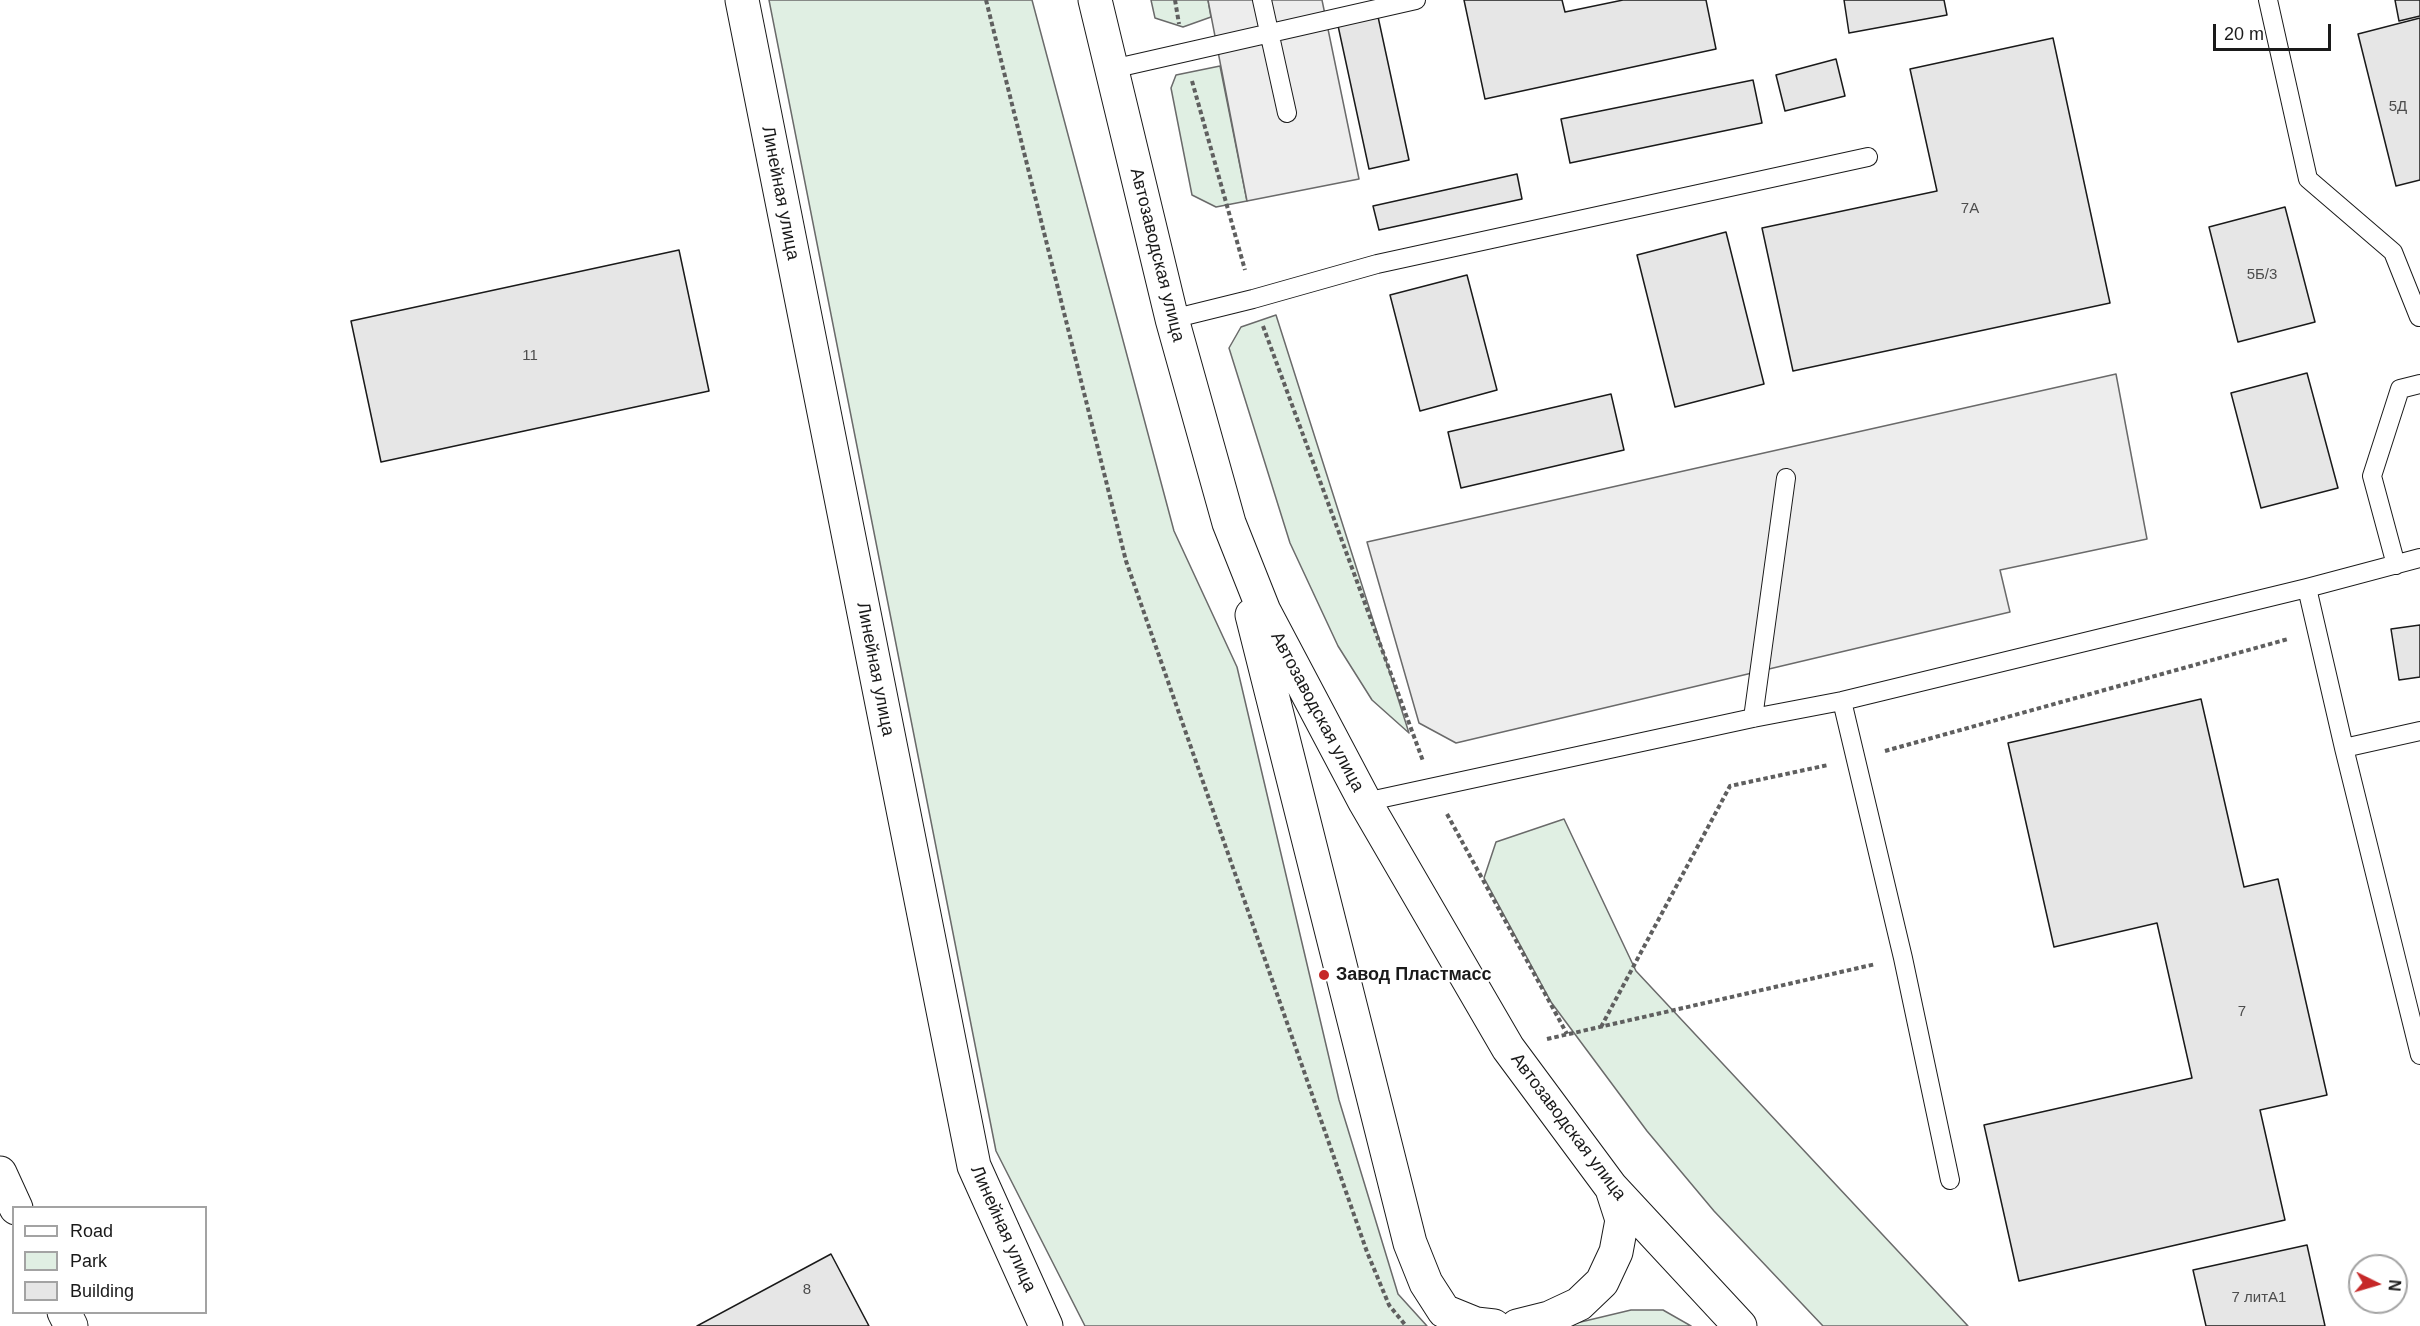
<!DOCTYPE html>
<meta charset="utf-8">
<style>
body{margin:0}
#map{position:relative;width:2420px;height:1326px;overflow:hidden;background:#fff;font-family:Helvetica,sans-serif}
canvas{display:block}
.legend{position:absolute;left:12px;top:1206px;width:195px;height:108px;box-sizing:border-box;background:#fff;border:2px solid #a3a3a3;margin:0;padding:8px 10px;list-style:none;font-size:18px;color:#1a1a1a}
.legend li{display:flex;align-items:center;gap:12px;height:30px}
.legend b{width:30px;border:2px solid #a3a3a3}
.north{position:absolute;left:2348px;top:1254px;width:60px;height:60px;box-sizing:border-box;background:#fff;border:2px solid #a3a3a3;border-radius:50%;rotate:95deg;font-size:16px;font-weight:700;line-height:24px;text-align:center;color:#1a1a1a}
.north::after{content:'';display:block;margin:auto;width:21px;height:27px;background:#c62828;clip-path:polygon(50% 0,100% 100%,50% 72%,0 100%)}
.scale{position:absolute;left:2213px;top:24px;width:118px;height:27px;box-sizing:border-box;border:3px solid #1a1a1a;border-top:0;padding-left:8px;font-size:18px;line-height:21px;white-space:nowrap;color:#1a1a1a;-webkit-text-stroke:4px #fff;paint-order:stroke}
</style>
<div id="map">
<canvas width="2420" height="1326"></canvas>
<ul class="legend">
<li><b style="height:8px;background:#fff"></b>Road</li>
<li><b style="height:16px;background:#e0efe3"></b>Park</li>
<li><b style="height:16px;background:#e6e6e6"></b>Building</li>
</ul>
<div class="north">N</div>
<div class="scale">20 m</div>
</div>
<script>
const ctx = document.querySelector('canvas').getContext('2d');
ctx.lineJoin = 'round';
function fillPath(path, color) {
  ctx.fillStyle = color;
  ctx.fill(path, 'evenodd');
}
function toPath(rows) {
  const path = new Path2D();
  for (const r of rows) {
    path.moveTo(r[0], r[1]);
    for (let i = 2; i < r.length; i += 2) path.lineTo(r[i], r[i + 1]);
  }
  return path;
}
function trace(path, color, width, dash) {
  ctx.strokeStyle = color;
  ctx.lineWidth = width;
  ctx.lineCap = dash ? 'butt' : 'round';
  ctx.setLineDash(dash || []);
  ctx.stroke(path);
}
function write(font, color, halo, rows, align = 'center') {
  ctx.font = font + ' Helvetica,sans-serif';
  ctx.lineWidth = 4.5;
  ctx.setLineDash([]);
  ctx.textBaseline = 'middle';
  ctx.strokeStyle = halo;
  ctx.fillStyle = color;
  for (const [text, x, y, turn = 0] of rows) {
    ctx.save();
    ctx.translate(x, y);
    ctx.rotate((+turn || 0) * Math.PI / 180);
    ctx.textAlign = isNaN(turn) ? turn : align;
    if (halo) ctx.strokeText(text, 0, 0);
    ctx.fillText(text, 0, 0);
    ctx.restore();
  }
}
const green = toPath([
 [769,0,1032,0,1174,531,1237,667,1339,1100,1398,1294,1427,1326,1085,1326,996,1151,769,0],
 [1151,0,1208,0,1211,17,1183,27,1155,18,1151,0],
 [1220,66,1247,201,1216,207,1192,195,1171,88,1176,75,1220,66],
 [1276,315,1409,733,1372,700,1338,646,1290,543,1229,348,1241,327,1276,315],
 [1564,819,1636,971,1968,1326,1823,1326,1714,1211,1647,1131,1551,1002,1484,878,1496,842,1564,819],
 [1631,1310,1663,1310,1691,1326,1564,1326,1631,1310]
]);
const parking = toPath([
 [1208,0,1322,0,1359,179,1247,201,1208,0],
 [2116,374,2147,539,2000,570,2010,612,1456,743,1419,723,1367,542,2116,374]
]);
const building = toPath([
 [1464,0,1562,0,1565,12,1623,0,1706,0,1716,49,1485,99,1464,0],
 [1844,0,1944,0,1947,15,1849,33,1844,0],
 [2395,0,2420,0,2420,16,2399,21,2395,0],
 [1377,12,1409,160,1369,169,1337,21,1377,12],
 [2420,18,2420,180,2396,186,2358,34,2420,18],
 [2053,38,2110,303,1793,371,1762,228,1937,191,1910,69,2053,38],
 [1836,59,1845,96,1785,111,1776,75,1836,59],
 [1753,80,1762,123,1570,163,1561,119,1753,80],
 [1517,174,1522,199,1379,230,1373,206,1517,174],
 [2285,207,2315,322,2238,342,2209,227,2285,207],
 [1726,232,1764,384,1675,407,1637,255,1726,232],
 [679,250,709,391,381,462,351,321,679,250],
 [1467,275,1497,390,1420,411,1390,295,1467,275],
 [2307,373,2338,488,2261,508,2231,393,2307,373],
 [1611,394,1624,450,1461,488,1448,432,1611,394],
 [2420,625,2420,677,2399,680,2391,629,2420,625],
 [2201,699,2244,887,2278,879,2327,1095,2260,1110,2285,1220,2019,1281,1984,1125,2192,1078,2157,923,2054,947,2008,743,2201,699],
 [2307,1245,2325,1326,2206,1326,2193,1270,2307,1245],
 [831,1254,869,1326,697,1326,831,1254]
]);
const path = toPath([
 [986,0,1126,561,1367,1252,1389,1305,1406,1326],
 [1175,0,1179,24],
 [1192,81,1245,270],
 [1263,326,1423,761],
 [1885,751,2288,639],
 [1447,814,1567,1034],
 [1601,1027,1730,786,1828,765],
 [1547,1039,1876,964]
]);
const lane = toPath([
 [1262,0,1287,113],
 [2268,0,2308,179,2393,252,2419,317],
 [1112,69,1416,0],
 [1172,319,1253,299,1377,264,1868,157],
 [2396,565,2372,476,2400,389,2420,384],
 [2307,588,2344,748,2420,731],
 [1842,701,1903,958,1950,1180],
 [1753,718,1786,478],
 [2344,748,2420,1055],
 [1365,802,1753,718,1842,701,2307,588,2420,558]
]);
const street = toPath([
 [742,0,974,1166,1046,1326],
 [1095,0,1172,319,1229,523,1264,611,1365,802,1508,1048,1611,1187,1740,1326],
 [1252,615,1410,1243,1426,1283,1444,1311,1476,1324,1494,1326],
 [0,1173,16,1208],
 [64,1312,71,1326],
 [1517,1326,1549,1318,1579,1304,1602,1282,1616,1252,1622,1220,1612,1189]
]);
const markers = [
 [1324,975,6,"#c62828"]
];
const numberNames = [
 ["5Д",2398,107],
 ["7А",1970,209],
 ["5Б/3",2262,275],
 ["11",530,356],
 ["7",2242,1012],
 ["8",807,1290],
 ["7 литА1",2259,1298]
];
const streetNames = [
 ["Линейная улица",780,193,79],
 ["Автозаводская улица",1157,255,76],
 ["Линейная улица",875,669,79],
 ["Автозаводская улица",1317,712,62],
 ["Автозаводская улица",1568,1127,53],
 ["Линейная улица",1003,1229,66]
];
const poiNames = [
 ["Завод Пластмасс",1336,975]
];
fillPath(green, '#e0efe3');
trace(green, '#6a6a6a', 1.5);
fillPath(parking, '#ededed');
trace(parking, '#6a6a6a', 1.5);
fillPath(building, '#e6e6e6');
trace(building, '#1a1a1a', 1.5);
trace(lane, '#1a1a1a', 20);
trace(street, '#1a1a1a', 35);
trace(path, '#5f5f5f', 4, [4.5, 3]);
trace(lane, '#fff', 18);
trace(street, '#fff', 33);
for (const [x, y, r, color] of markers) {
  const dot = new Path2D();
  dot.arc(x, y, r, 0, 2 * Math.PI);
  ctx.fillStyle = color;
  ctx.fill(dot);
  trace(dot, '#fff', 2);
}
write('15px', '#4d4d4d', null, numberNames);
write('18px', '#1a1a1a', '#fff', streetNames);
write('bold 18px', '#1a1a1a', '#fff', poiNames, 'left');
</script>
